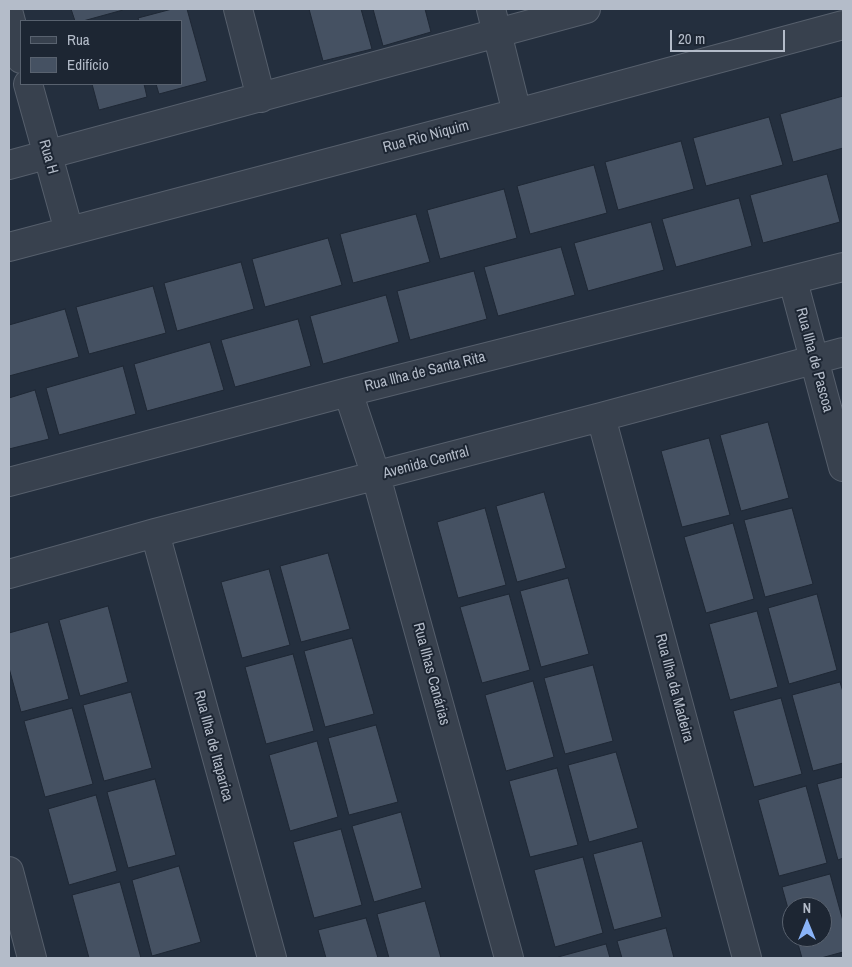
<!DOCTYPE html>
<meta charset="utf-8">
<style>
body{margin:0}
#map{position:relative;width:852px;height:967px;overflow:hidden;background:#242f3e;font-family:"Archivo Narrow",sans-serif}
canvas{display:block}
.frame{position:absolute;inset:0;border:10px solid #b4bcc9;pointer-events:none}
.legend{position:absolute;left:20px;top:20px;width:162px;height:65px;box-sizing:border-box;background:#1d2633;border:1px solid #59626f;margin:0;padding:6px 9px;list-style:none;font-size:15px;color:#b4bcc9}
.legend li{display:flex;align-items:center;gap:10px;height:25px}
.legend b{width:25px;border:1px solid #59626f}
.north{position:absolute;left:782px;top:897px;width:50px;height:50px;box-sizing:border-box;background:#1d2633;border:1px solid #59626f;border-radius:50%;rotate:0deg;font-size:14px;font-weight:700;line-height:20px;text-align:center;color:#b4bcc9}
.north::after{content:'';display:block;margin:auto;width:18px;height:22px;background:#8ab4f8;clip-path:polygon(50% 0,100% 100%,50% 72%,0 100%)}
.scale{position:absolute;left:670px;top:30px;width:115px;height:22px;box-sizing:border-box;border:2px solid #b4bcc9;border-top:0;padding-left:6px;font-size:15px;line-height:18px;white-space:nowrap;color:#b4bcc9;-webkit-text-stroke:4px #1d2633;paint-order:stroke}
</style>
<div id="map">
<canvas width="852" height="967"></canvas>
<div class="frame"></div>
<ul class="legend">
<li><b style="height:6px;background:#38414e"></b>Rua</li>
<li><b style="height:14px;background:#455162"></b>Edifício</li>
</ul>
<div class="north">N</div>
<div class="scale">20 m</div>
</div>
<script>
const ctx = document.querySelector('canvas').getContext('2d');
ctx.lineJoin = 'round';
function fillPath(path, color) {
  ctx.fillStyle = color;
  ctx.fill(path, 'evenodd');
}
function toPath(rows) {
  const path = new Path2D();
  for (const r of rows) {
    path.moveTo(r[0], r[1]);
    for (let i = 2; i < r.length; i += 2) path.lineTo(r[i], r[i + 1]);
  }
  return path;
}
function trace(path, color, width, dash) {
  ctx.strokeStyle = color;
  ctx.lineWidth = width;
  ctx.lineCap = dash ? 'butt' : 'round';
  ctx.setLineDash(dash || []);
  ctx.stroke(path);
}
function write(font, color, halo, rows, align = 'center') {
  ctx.font = font + ' "Archivo Narrow",sans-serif';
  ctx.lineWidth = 4;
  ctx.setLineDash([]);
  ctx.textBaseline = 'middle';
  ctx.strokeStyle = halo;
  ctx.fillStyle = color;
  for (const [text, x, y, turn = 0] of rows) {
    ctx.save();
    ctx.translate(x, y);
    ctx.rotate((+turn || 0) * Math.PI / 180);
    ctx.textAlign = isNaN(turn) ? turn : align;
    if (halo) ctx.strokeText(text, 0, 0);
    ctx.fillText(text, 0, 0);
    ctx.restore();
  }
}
const building = toPath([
 [71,9,123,9,123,10,83,21,75,21,71,9],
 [172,9,187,9,207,81,159,94,156,84,181,84,181,21,139,21,138,18,172,9],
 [309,9,361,9,372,49,323,61,309,9],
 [373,9,425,9,431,32,383,46,373,9],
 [92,84,144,84,147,97,99,110,92,84],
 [843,96,843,148,793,162,780,114,843,96],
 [769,117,783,165,706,186,693,138,769,117],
 [681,141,694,189,618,210,605,162,681,141],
 [594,165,607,213,530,234,517,186,594,165],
 [827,174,840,222,763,243,750,195,827,174],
 [504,189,517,238,440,259,427,210,504,189],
 [739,198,752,246,676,267,662,219,739,198],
 [416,214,430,262,353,283,340,234,416,214],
 [651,222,664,270,588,291,574,243,651,222],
 [328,238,342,285,265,307,252,259,328,238],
 [561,247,575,295,498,316,484,267,561,247],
 [241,262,254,309,177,331,164,283,241,262],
 [474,271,487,319,410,340,397,291,474,271],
 [153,286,166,333,89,354,76,307,153,286],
 [386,295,399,342,323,364,310,316,386,295],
 [65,309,79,357,9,376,9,325,65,309],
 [298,319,311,366,235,387,221,340,298,319],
 [210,342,224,390,147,411,134,364,210,342],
 [123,366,136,414,59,435,46,388,123,366],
 [35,390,49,439,9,449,9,398,35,390],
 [768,422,789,498,741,511,720,435,768,422],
 [709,438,730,515,682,527,661,451,709,438],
 [544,492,566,568,517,582,496,506,544,492],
 [485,508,506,585,458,598,437,522,485,508],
 [792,508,813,584,765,597,744,520,792,508],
 [733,523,754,599,706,613,684,537,733,523],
 [328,553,350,629,301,642,280,566,328,553],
 [269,569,290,645,242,658,221,582,269,569],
 [568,578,589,654,541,667,520,591,568,578],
 [509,594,530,670,482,683,460,607,509,594],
 [817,594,837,670,789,684,768,608,817,594],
 [108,606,128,682,80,696,59,620,108,606],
 [757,611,778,687,730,700,709,624,757,611],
 [48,622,69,699,21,712,9,668,9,633,48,622],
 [352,638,374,714,325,727,304,651,352,638],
 [293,654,314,731,266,744,245,667,293,654],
 [593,665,613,741,565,754,544,678,593,665],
 [533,681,554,757,506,771,485,695,533,681],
 [840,682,843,692,843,763,813,771,792,695,840,682],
 [131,692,152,768,104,781,83,705,131,692],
 [781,698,802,774,754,787,733,711,781,698],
 [72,708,93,784,45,797,24,721,72,708],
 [376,725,398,802,349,815,328,738,376,725],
 [317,741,338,817,290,831,269,755,317,741],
 [616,752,638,828,589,842,568,765,616,752],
 [557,768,578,845,530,857,509,781,557,768],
 [843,777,843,858,838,860,817,784,843,777],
 [155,779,176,855,128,868,107,792,155,779],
 [806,786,827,863,779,876,758,800,806,786],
 [96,795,117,871,69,885,48,809,96,795],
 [401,812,422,888,374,902,352,826,401,812],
 [341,829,362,905,314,918,293,842,341,829],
 [642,841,662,917,614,930,593,854,642,841],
 [583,857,603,933,555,947,534,870,583,857],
 [179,866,201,942,152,956,132,880,179,866],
 [830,874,843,921,843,952,821,958,802,958,796,937,822,937,822,907,792,907,792,923,782,887,830,874],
 [120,882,141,958,89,958,72,895,120,882],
 [425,901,441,958,389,958,377,914,425,901],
 [366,918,378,958,326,958,318,930,366,918],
 [666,928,674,958,622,958,617,941,666,928],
 [606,944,610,958,558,958,558,957,606,944]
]);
const minor = toPath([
 [238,9,261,98],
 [491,9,517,113],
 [9,14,21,59],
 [28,84,69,231],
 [9,165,586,9],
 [9,247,517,113,843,25],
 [793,281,843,467],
 [348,392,376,476,509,958],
 [601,417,747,958],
 [9,482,348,392,843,267],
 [155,533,272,958],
 [9,574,155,533,601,417,843,352],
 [9,871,32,958]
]);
const streetNames = [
 ["Rua Rio Niquim",426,137,-15],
 ["Rua H",48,157,74],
 ["Rua Ilha de Pascoa",814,360,75],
 ["Rua llha de Santa Rita",425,372,-14],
 ["Avenida Central",426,463,-15],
 ["Rua Ilhas Canárias",431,674,75],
 ["Rua Ilha da Madeira",674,688,75],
 ["Rua Ilha de Itaparica",213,746,75]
];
fillPath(building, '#455162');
trace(building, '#1f2835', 1);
trace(minor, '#565f6c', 30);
trace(minor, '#38414e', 28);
write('15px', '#b4bcc9', '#1d2633', streetNames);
</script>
